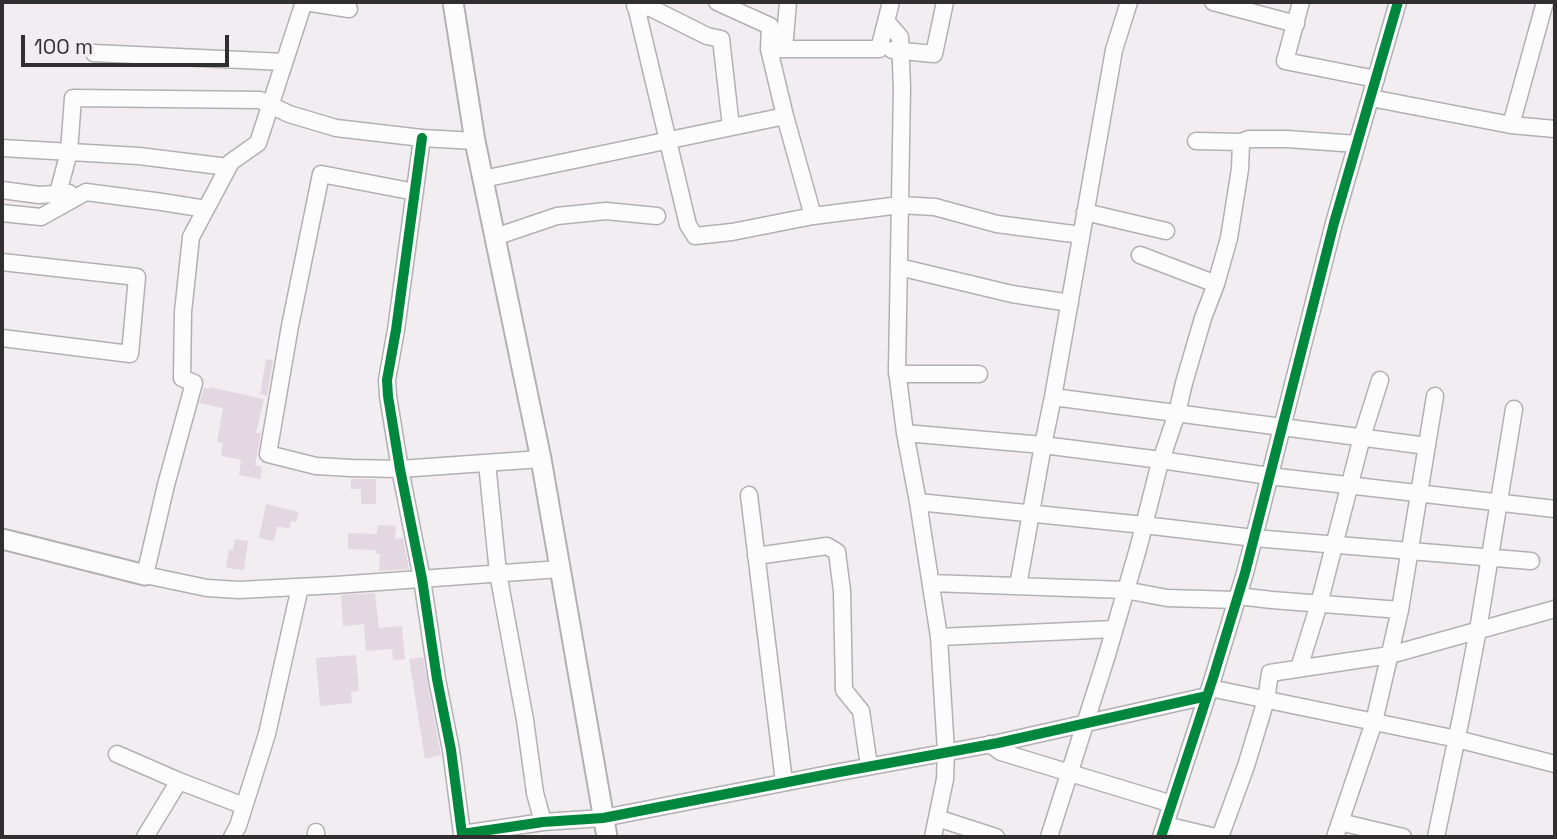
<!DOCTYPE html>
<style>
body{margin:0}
#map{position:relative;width:1557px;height:839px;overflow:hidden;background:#f1edf0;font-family:"Space Grotesk",sans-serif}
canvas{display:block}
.frame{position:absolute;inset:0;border:4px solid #302e2f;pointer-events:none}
.scale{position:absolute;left:21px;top:35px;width:208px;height:32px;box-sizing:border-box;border:4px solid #302e2f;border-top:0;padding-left:9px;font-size:21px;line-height:24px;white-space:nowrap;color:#302e2f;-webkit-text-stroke:5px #f2ecf1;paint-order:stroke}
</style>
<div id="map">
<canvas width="1557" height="839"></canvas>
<div class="frame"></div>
<div class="scale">100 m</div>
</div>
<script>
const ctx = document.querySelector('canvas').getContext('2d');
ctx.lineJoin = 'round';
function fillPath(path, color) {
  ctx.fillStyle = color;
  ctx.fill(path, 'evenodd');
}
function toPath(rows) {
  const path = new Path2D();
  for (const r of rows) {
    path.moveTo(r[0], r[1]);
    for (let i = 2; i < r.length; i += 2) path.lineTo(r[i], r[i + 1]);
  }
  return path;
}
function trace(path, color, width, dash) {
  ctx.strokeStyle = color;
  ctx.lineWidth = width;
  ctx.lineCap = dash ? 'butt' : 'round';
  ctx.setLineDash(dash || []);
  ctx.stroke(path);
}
const building = toPath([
 [266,359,273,360,267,396,260,394],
 [209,387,264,399,256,433,261,433,255,465,262,467,260,479,239,475,241,460,221,456,223,443,217,442,223,408,199,403,204,388,209,389],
 [351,479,376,479,376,504,361,504,361,489,351,489],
 [266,504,299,512,296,522,291,521,290,529,277,526,274,541,259,538],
 [378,525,396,526,395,539,403,538,409,569,379,571,380,554,376,554,376,550,348,549,348,533,377,534],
 [235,539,248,541,244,570,226,568,229,550,233,550],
 [375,593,379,628,402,626,405,659,393,660,392,649,366,651,364,624,343,626,341,595],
 [356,655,359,691,351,692,352,703,320,706,316,658],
 [423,657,441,755,425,759,409,659]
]);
const minor = toPath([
 [304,2,258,143,231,162,191,237,183,312,182,378,194,383,166,485,145,575,207,588,239,590,336,585,560,569],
 [305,2,349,9],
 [635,2,688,225,695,236,732,232,813,216,900,205,935,207,997,224,1081,235],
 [717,2,770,26,769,49],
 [1213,2,1296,24],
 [1301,2,1285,61,1376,79],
 [635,6,651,8,707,36,721,39,731,127],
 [886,21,900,37,902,88,897,370,905,433,918,502,939,637,946,752,945,779,933,837],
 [784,49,788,2],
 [892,50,934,54,945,2],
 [94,53,284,62],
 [1371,98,1511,125,1555,129],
 [785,116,813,216],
 [1511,125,1545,2],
 [422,138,396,330,387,380,388,396,400,469,422,579,437,679,451,750,462,834,543,822,603,818,834,773,998,743,1207,696],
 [1196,141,1241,142,1249,139,1287,139,1357,144],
 [2,148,139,156,228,167],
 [483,179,785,116,769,49,879,49,891,2],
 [2,190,39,195,69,193],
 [415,192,321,174,290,326,268,454,316,466,351,468,400,469,541,459],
 [58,193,69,152,73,98,260,100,289,114,336,128,422,138,475,141],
 [1085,212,1166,231],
 [2,213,41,217,86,192,162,202,206,209],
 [495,237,557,216,606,211,657,216],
 [1140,255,1216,284],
 [2,262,137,277,130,354,2,338],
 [899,267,1012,294,1070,303],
 [897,374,979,374],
 [1053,397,1427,446],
 [905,433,1043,445,1161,460,1269,476,1555,509],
 [487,463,498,573,525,720,535,793,543,822],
 [749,495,784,782],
 [918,502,1144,525,1254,538,1531,561],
 [756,556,827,546,837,552,842,591,844,690,861,711,869,766],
 [931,583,1125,590,1167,598,1237,600],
 [1018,586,1043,445,1053,397,1114,50,1129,2],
 [1238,596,1272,600,1400,610],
 [939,637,1114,629],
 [1299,668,1319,604,1362,437,1380,380],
 [1210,688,1457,739,1555,764],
 [990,744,1001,752,1172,804],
 [117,754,179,781,244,806],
 [937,818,996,837],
 [1340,822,1403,837],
 [1165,825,1216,837],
 [145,837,179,781],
 [232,837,238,826,267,734,300,587],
 [316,837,316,832],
 [1049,837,1107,655,1138,549,1159,466,1177,413,1184,383,1203,318,1216,284,1229,238,1240,169,1241,142],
 [1161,837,1213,678,1245,573,1334,223,1398,2],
 [1220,837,1246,766,1266,700,1270,673,1390,655,1555,609],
 [1335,837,1374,722,1400,610,1435,396],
 [1436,837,1462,713,1478,630,1514,409]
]);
const tertiary = toPath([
 [453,2,475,141,541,459,607,837],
 [2,539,145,575]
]);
const cycleway = toPath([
 [422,138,396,330,387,380,388,396,400,469,422,579,437,679,451,750,462,834,543,822,603,818,834,773,998,743,1207,696],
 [1161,837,1213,678,1245,573,1334,223,1398,2]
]);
fillPath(building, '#e3d8e2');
trace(minor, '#b3b0b2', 19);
trace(tertiary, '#b3b0b2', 23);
trace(minor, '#fdfcfd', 16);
trace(tertiary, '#fdfcfd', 19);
trace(cycleway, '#00873e', 10);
</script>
